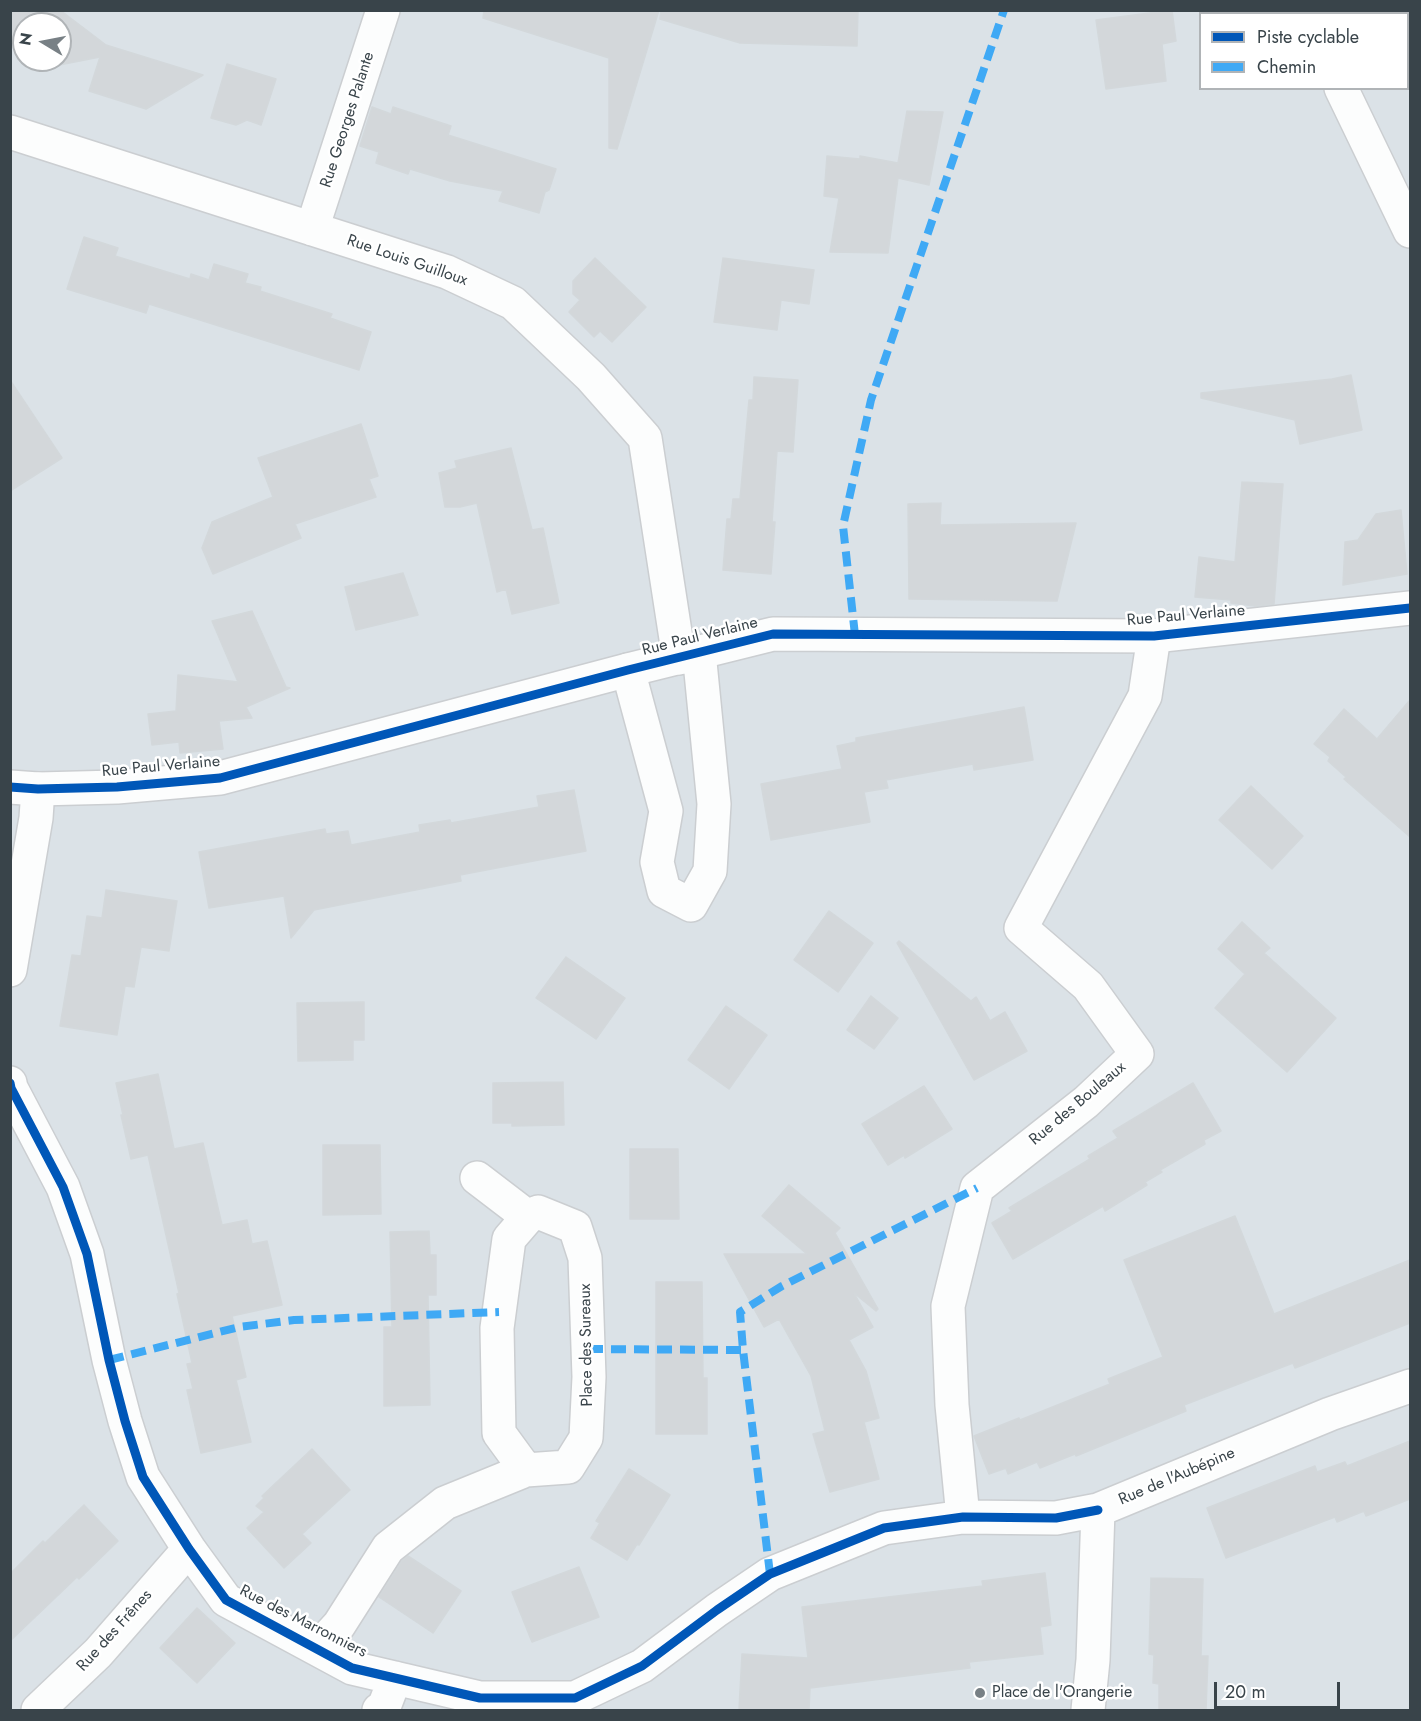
<!DOCTYPE html>
<meta charset="utf-8">
<style>
body{margin:0}
#map{position:relative;width:1421px;height:1721px;overflow:hidden;background:#edf0f3;font-family:Jost,sans-serif}
canvas{display:block}
.frame{position:absolute;inset:0;border:12px solid #39444a;pointer-events:none}
.legend{position:absolute;left:1199px;top:12px;width:210px;height:78px;box-sizing:border-box;background:#fff;border:2px solid #b0b4b7;margin:0;padding:8px 10px;list-style:none;font-size:18px;color:#39444a}
.legend li{display:flex;align-items:center;gap:12px;height:30px}
.legend b{width:30px;border:2px solid #b0b4b7}
.north{position:absolute;left:12px;top:12px;width:60px;height:60px;box-sizing:border-box;background:#fff;border:2px solid #b0b4b7;border-radius:50%;rotate:280deg;font-size:16px;font-weight:700;line-height:24px;text-align:center;color:#39444a}
.north::after{content:'';display:block;margin:auto;width:21px;height:27px;background:#788085;clip-path:polygon(50% 0,100% 100%,50% 72%,0 100%)}
.scale{position:absolute;left:1214px;top:1682px;width:126px;height:27px;box-sizing:border-box;border:3px solid #39444a;border-top:0;padding-left:8px;font-size:18px;line-height:21px;white-space:nowrap;color:#39444a;-webkit-text-stroke:4px #fff;paint-order:stroke}
</style>
<div id="map">
<canvas width="1421" height="1721"></canvas>
<div class="frame"></div>
<ul class="legend">
<li><b style="height:8px;background:#0057b8"></b>Piste cyclable</li>
<li><b style="height:8px;background:#3fa9f5"></b>Chemin</li>
</ul>
<div class="north">N</div>
<div class="scale">20 m</div>
</div>
<script>
const ctx = document.querySelector('canvas').getContext('2d');
ctx.lineJoin = 'round';
function fillPath(path, color) {
  ctx.fillStyle = color;
  ctx.fill(path, 'evenodd');
}
function toPath(rows) {
  const path = new Path2D();
  for (const r of rows) {
    path.moveTo(r[0], r[1]);
    for (let i = 2; i < r.length; i += 2) path.lineTo(r[i], r[i + 1]);
  }
  return path;
}
function trace(path, color, width, dash) {
  ctx.strokeStyle = color;
  ctx.lineWidth = width;
  ctx.lineCap = dash ? 'butt' : 'round';
  ctx.setLineDash(dash || []);
  ctx.stroke(path);
}
function write(font, color, halo, rows, align = 'center') {
  ctx.font = font + ' Jost,sans-serif';
  ctx.lineWidth = 5;
  ctx.setLineDash([]);
  ctx.textBaseline = 'middle';
  ctx.strokeStyle = halo;
  ctx.fillStyle = color;
  for (const [text, x, y, turn = 0] of rows) {
    ctx.save();
    ctx.translate(x, y);
    ctx.rotate((+turn || 0) * Math.PI / 180);
    ctx.textAlign = isNaN(turn) ? turn : align;
    if (halo) ctx.strokeText(text, 0, 0);
    ctx.fillText(text, 0, 0);
    ctx.restore();
  }
}
const residential = toPath([
 [11,11,1410,11,1410,1710,11,1710],
 [1200,14,1408,14,1408,88,1200,88],
 [24,24,60,24,60,60,24,60]
]);
const building = toPath([
 [10,10,60,10,106,45,203,75,146,109,89,91,100,57,49,67,40,60,60,60,60,24,24,24,24,48,10,38,10,10],
 [484,10,659,10,617,149,609,148,609,58,483,18,484,10],
 [661,10,858,10,857,46,740,43,660,19,661,10],
 [1172,10,1176,41,1162,44,1166,81,1106,89,1096,20,1172,10],
 [227,64,276,79,261,125,247,120,236,125,211,118,227,64],
 [372,107,391,114,393,107,451,126,448,135,556,169,549,190,545,192,539,213,499,201,503,191,450,181,410,169,408,174,376,163,379,152,360,146,372,107],
 [907,111,943,112,929,185,898,178,888,253,830,252,839,198,824,196,827,156,860,159,860,156,898,163,907,111],
 [84,237,118,248,115,256,190,279,191,274,209,280,214,264,248,274,245,283,261,287,260,291,332,314,330,318,371,332,359,370,149,304,146,313,67,289,84,237],
 [595,258,646,307,612,342,600,331,594,337,569,312,580,300,573,294,573,281,595,258],
 [723,258,814,270,809,304,781,300,777,330,714,322,723,258],
 [1351,375,1362,430,1300,444,1295,420,1201,398,1201,393,1332,379,1351,375],
 [754,377,798,380,793,452,777,451,772,522,775,522,771,574,723,570,727,519,731,519,733,499,740,499,749,400,753,400,754,377],
 [10,380,62,458,10,491,10,380],
 [361,424,378,476,369,479,376,497,295,524,301,538,213,574,202,548,212,522,273,497,258,458,361,424],
 [511,448,532,530,543,528,559,603,512,614,506,589,497,592,477,503,460,507,445,507,439,473,457,468,455,461,511,448],
 [1242,482,1283,484,1274,604,1255,606,1231,603,1231,600,1195,597,1199,557,1235,562,1242,482],
 [941,503,940,525,1076,523,1057,601,909,599,908,504,941,503],
 [1401,510,1407,574,1343,585,1345,542,1358,540,1376,514,1401,510],
 [403,573,418,615,356,630,345,587,403,573],
 [252,611,286,687,290,688,246,707,252,718,219,721,223,749,180,753,179,742,152,745,148,714,176,711,178,675,238,682,212,621,252,611],
 [1410,700,1410,837,1344,779,1346,777,1328,761,1330,757,1314,744,1344,709,1377,739,1410,700],
 [1024,707,1033,760,974,770,973,764,886,780,888,788,864,792,870,822,771,840,761,784,842,769,837,746,856,742,856,738,1024,707],
 [1251,786,1303,836,1272,869,1219,820,1251,786],
 [574,790,586,851,460,875,461,881,314,910,291,938,284,896,209,908,199,852,325,829,326,834,348,831,351,845,420,832,419,825,450,820,451,823,539,807,537,796,574,790],
 [106,890,177,901,169,951,141,947,134,987,125,986,117,1035,60,1026,72,955,81,956,87,916,102,918,106,890],
 [829,911,873,943,838,992,794,960,829,911],
 [1242,922,1270,948,1264,953,1336,1018,1287,1072,1215,1008,1245,974,1218,949,1242,922],
 [899,941,971,1001,976,997,990,1021,1005,1012,1027,1051,974,1080,897,943,899,941],
 [566,957,625,998,596,1039,536,998,566,957],
 [871,996,898,1018,874,1049,847,1030,871,996],
 [364,1002,364,1040,353,1040,353,1060,298,1061,297,1003,364,1002],
 [726,1006,767,1035,729,1089,688,1060,726,1006],
 [158,1074,174,1149,203,1143,222,1225,247,1220,252,1244,267,1241,282,1305,232,1316,246,1377,236,1380,251,1442,201,1453,187,1390,193,1389,187,1364,192,1363,177,1294,179,1293,148,1155,131,1159,121,1115,123,1115,116,1083,158,1074],
 [563,1082,564,1125,512,1126,512,1123,493,1123,493,1083,563,1082],
 [1193,1083,1221,1131,1204,1140,1205,1144,1160,1170,1162,1172,1145,1182,1147,1185,1105,1211,1103,1206,1013,1259,992,1223,1012,1211,1009,1208,1090,1159,1088,1156,1118,1138,1113,1131,1193,1083],
 [924,1086,952,1129,905,1158,904,1155,888,1165,862,1124,924,1086],
 [323,1145,380,1145,381,1214,323,1215,323,1145],
 [630,1149,678,1149,679,1219,630,1219,630,1149],
 [789,1185,840,1228,835,1233,878,1309,876,1311,854,1293,873,1327,849,1340,866,1371,879,1418,864,1422,879,1479,830,1492,813,1434,825,1431,811,1376,779,1319,764,1327,724,1254,807,1254,762,1216,789,1185],
 [1235,1216,1274,1314,1410,1260,1410,1323,1295,1368,1293,1363,1184,1405,1186,1411,1076,1456,1075,1454,1040,1468,1037,1462,1008,1474,1006,1468,989,1474,974,1436,1019,1418,1020,1420,1110,1384,1108,1379,1163,1357,1124,1260,1235,1216],
 [429,1231,430,1255,436,1255,436,1295,428,1295,430,1405,384,1406,384,1327,392,1327,390,1232,429,1231],
 [656,1282,702,1282,703,1378,707,1378,707,1434,656,1434,656,1282],
 [1410,1441,1410,1499,1366,1516,1364,1511,1337,1522,1335,1517,1226,1558,1207,1508,1315,1466,1317,1472,1345,1462,1347,1466,1410,1441],
 [312,1449,350,1490,302,1534,311,1543,284,1568,247,1528,264,1512,256,1506,264,1498,262,1496,312,1449],
 [629,1469,670,1495,639,1545,637,1544,627,1560,591,1538,600,1523,596,1521,629,1469],
 [84,1505,118,1541,79,1579,77,1577,10,1641,10,1574,43,1541,45,1543,84,1505],
 [408,1556,461,1591,433,1633,379,1597,402,1561,408,1556],
 [579,1567,599,1617,532,1642,512,1592,579,1567],
 [1045,1573,1051,1625,1040,1627,1043,1654,969,1662,970,1668,810,1688,809,1710,739,1710,742,1654,808,1658,802,1607,983,1586,982,1581,1045,1573],
 [1151,1578,1203,1579,1201,1656,1208,1656,1206,1710,1159,1710,1159,1684,1153,1683,1154,1655,1149,1654,1151,1578],
 [197,1608,235,1643,197,1683,160,1648,197,1608]
]);
const minor = toPath([
 [10,132,447,272,513,303,591,377,645,438,679,658],
 [312,229,383,10],
 [628,670,666,811,657,862,664,891,691,905,710,871,714,804,699,652],
 [10,970,36,818,38,789],
 [10,1083,11,1088,63,1187,87,1254,109,1360,125,1421,143,1477,189,1549,226,1600,352,1668,480,1698,575,1698,642,1666,717,1610,770,1574,884,1528,963,1517,1056,1518,1098,1510],
 [477,1178,528,1217],
 [963,1517,952,1405,948,1306,977,1188,1086,1102,1137,1054,1088,986,1021,928,1145,696,1154,636],
 [317,1649,339,1625,388,1548,445,1503,526,1470,499,1433,497,1328,509,1239,528,1217,538,1212,575,1227,585,1258,589,1377,586,1438,568,1467,526,1470],
 [38,1710,98,1653,189,1549],
 [379,1710,384,1707,395,1678],
 [1088,1710,1093,1660,1098,1510,1330,1414,1410,1386]
]);
const tertiary = toPath([
 [1310,10,1311,14],
 [1341,88,1410,231],
 [10,787,38,789,117,787,220,778,628,670,773,634,1154,636,1410,608]
]);
const quiet = toPath([
 [855,635,843,526,871,400,1004,10],
 [588,1349,743,1350],
 [109,1360,239,1327,294,1320,499,1312],
 [770,1574,743,1350,740,1312,782,1286,977,1188]
]);
const cycleway = toPath([
 [10,787,38,789,117,787,220,778,628,670,773,634,1154,636,1410,608],
 [10,1083,11,1088,63,1187,87,1254,109,1360,125,1421,143,1477,189,1549,226,1600,352,1668,480,1698,575,1698,642,1666,717,1610,770,1574,884,1528,963,1517,1056,1518,1098,1510]
]);
const markers = [
 [980,1693,6,"#788085"]
];
const streetNames = [
 ["Rue Georges Palante",348,120,-72],
 ["Rue Louis Guilloux",407,261,19],
 ["Rue Paul Verlaine",1186,616,-5],
 ["Rue Paul Verlaine",700,637,-14],
 ["Rue Paul Verlaine",161,767,-5],
 ["Rue des Bouleaux",1078,1104,-40],
 ["Place des Sureaux",587,1345,-91],
 ["Rue de l'Aubépine",1177,1477,-23],
 ["Rue des Marronniers",303,1622,27],
 ["Rue des Frênes",115,1631,-48]
];
const poiNames = [
 ["Place de l'Orangerie",992,1693]
];
fillPath(residential, '#dbe2e7');
fillPath(building, '#d3d7da');
trace(building, '#d3d8db', 1.5);
trace(minor, '#cbced1', 36);
trace(tertiary, '#cbced1', 36);
trace(minor, '#fcfdfd', 33);
trace(tertiary, '#fcfdfd', 33);
trace(quiet, '#3fa9f5', 8, [15, 8]);
trace(cycleway, '#0057b8', 9);
for (const [x, y, r, color] of markers) {
  const dot = new Path2D();
  dot.arc(x, y, r, 0, 2 * Math.PI);
  ctx.fillStyle = color;
  ctx.fill(dot);
  trace(dot, '#fff', 2);
}
write('16px', '#39444a', '#fff', streetNames);
write('16px', '#39444a', '#fff', poiNames, 'left');
</script>
